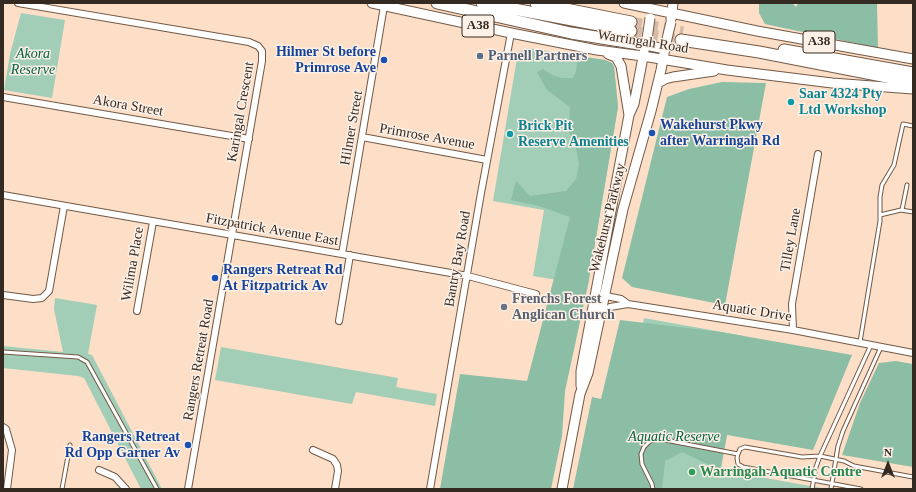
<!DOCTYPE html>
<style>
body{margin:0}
#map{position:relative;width:916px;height:492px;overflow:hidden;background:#fddfc8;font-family:"Times New Roman",serif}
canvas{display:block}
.frame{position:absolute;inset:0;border:4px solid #352a21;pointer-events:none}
.north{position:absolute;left:868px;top:444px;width:40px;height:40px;-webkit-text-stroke:3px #fcf0e7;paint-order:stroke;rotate:0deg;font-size:11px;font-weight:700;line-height:16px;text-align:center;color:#352a21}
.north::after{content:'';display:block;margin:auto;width:14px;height:18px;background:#352a21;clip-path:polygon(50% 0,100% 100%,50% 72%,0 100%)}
</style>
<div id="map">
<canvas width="916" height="492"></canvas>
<div class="frame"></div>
<div class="north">N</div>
</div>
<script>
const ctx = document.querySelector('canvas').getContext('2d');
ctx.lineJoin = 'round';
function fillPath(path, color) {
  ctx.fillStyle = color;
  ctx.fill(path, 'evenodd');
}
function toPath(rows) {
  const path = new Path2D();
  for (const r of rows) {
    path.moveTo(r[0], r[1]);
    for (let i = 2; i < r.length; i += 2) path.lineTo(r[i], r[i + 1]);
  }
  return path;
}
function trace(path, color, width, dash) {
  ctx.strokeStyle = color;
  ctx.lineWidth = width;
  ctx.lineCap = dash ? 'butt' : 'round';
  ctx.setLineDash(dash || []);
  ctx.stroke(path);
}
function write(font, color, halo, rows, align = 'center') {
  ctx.font = font + ' "Times New Roman",serif';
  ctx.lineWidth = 3;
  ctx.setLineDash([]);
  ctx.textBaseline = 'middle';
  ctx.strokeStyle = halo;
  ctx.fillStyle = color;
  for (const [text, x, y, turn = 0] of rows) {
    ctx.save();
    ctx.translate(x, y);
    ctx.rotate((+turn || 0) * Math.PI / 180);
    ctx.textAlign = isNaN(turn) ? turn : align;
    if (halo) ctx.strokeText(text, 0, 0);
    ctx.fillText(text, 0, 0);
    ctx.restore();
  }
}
const green = toPath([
 [21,13,65,20,52,98,4,90,10,54],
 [528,48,605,60,612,63,614,67,618,107,588,285,533,276,544,210,493,201,518,52],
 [55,298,97,305,88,354,92,355,162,489,141,489,84,378,78,376,3,368,3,346,63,352,54,309],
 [644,318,744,336,721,470,827,489,610,489],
 [221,347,398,378,396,387,437,394,435,406,356,392,352,404,215,380]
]);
const forest = toPath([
 [759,3,792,3,796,7,798,3,877,3,878,48,765,24,759,13],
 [578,56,605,60,612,63,614,67,618,107,588,285,565,391,562,436,551,489,440,489,460,374,527,381,570,217,539,206,511,200,516,181,530,196,566,191,576,179,579,165,576,148,569,131,570,107,547,90,537,72,543,69,552,75,562,78,573,78,576,72],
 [722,82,766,83,725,305,632,287,622,278,667,97,689,89],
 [620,320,721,332,852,355,813,450,727,435,720,470,682,452,665,461,662,489,573,489,592,397,601,399],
 [896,361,913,364,913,467,842,455,860,403,879,363]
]);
const highwayTunnel = toPath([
 [631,22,683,32],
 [631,31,681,40]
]);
const lane = toPath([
 [902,210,907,185],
 [880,215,901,210,913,212],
 [860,342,880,221,880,197,882,185,894,165,903,124,913,126],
 [3,352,78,357,87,362,157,489],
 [62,489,70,445],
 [653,489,652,484,642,464,641,454,644,447,650,441,660,439,738,454],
 [812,489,816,467,820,456,871,345],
 [831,489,838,446,843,431,881,347],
 [861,489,743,467,738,464,737,458,738,454,740,449,745,447,802,457,820,456,844,461,854,466,913,477]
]);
const street = toPath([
 [18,3,249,42,258,46,262,51,262,61,188,489],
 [3,97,249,139],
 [362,137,487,160],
 [3,195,468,276,536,294],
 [342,254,384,6],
 [3,295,33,299,42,298,49,291,64,206],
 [601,295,621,299,628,304,793,330,913,353],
 [137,311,153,222],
 [601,315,610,307,628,304],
 [339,321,350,255],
 [793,330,792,304,818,154],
 [3,427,6,429,12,450,7,489],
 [313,450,333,459,337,465,338,471,335,489],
 [99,470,115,477,126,489],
 [430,489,481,193,511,33]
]);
const primary = toPath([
 [372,3,511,33,597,50,643,56,727,70,832,83,913,89],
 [624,3,757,31,913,59],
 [671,19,673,3],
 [645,45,665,49],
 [608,54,616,57,621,66,629,115],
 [658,83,665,79,673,77,714,71],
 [581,386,581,371,629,115,634,104,644,52],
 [562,489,580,394,588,373,623,209,651,111,661,70,666,43]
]);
const highway = toPath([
 [437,3,571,33,645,45],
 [482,3,631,31],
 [536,3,631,22],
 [681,40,759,52,913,82],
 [784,50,913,73]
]);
const primaryBridge = toPath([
 [647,39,650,18],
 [666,43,671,22]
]);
const markers = [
 [480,56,4,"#5c6f8a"],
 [384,60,4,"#1a4fb4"],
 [791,102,4,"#0f9aa8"],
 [652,133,4,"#1a4fb4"],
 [510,134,4,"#0f9aa8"],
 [215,278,4,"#1a4fb4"],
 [504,307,4,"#6b7280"],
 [188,445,4,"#1a4fb4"],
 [692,472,4,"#2e9e5b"]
];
const shields = [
 [478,26,32],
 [819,42,32]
];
const shieldNames = [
 ["A38",478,26],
 ["A38",819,42]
];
const streetNames = [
 ["Warringah Road",643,42,9],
 ["Akora Street",128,106,10],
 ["Karingal Crescent",241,112,-80],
 ["Hilmer Street",352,128,-80],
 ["Primrose Avenue",427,137,10],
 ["Wakehurst Parkway",608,218,-76],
 ["Fitzpatrick Avenue East",272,230,10],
 ["Tilley Lane",791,240,-80],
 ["Bantry Bay Road",458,259,-80],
 ["Wilima Place",133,264,-80],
 ["Aquatic Drive",752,311,9],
 ["Rangers Retreat Road",199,360,-80]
];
const transitNames = [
 ["Hilmer St before",376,52],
 ["Primrose Ave",376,68],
 ["Wakehurst Pkwy",660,125,"left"],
 ["after Warringah Rd",660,141,"left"],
 ["Rangers Retreat Rd",223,270,"left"],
 ["At Fitzpatrick Av",223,286,"left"],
 ["Rangers Retreat",180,437],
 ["Rd Opp Garner Av",180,453]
];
const parkNames = [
 ["Akora",33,54],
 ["Reserve",33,70],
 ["Aquatic Reserve",674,437]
];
const serviceNames = [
 ["Parnell Partners",488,56]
];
const cultureNames = [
 ["Saar 4324 Pty",799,94],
 ["Ltd Workshop",799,110],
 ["Brick Pit",518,126],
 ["Reserve Amenities",518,142]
];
const worshipNames = [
 ["Frenchs Forest",512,299],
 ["Anglican Church",512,315]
];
const leisureNames = [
 ["Warringah Aquatic Centre",700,472]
];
fillPath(green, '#a2cdb7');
fillPath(forest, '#8cbda5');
trace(highwayTunnel, '#d5bba7', 11, [11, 5.5]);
trace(lane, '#735945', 5);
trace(street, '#735945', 8);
trace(primary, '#735945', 11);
trace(highway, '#735945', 13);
trace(lane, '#fff', 3);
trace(street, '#fff', 6);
trace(primary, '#fff', 9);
trace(highway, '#fff', 11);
trace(primaryBridge, '#735945', 11, []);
trace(primaryBridge, '#fff', 9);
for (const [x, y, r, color] of markers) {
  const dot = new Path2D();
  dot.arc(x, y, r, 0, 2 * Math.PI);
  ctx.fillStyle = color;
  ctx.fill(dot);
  trace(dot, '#fcf0e7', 1.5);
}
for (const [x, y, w] of shields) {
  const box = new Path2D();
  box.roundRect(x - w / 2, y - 11, w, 22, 3);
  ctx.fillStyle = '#fcf0e7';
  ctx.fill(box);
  trace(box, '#352a21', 1);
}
write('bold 13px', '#352a21', null, shieldNames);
write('14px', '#352a21', '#fcf0e7', streetNames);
write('bold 14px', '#164399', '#fcf0e7', transitNames, 'right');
write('italic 14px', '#016041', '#fcf0e7', parkNames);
write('bold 14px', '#4e5e75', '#fcf0e7', serviceNames, 'left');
write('bold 14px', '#0d838f', '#fcf0e7', cultureNames, 'left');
write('bold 14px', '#5b616d', '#fcf0e7', worshipNames, 'left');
write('bold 14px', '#27864d', '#fcf0e7', leisureNames, 'left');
</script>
